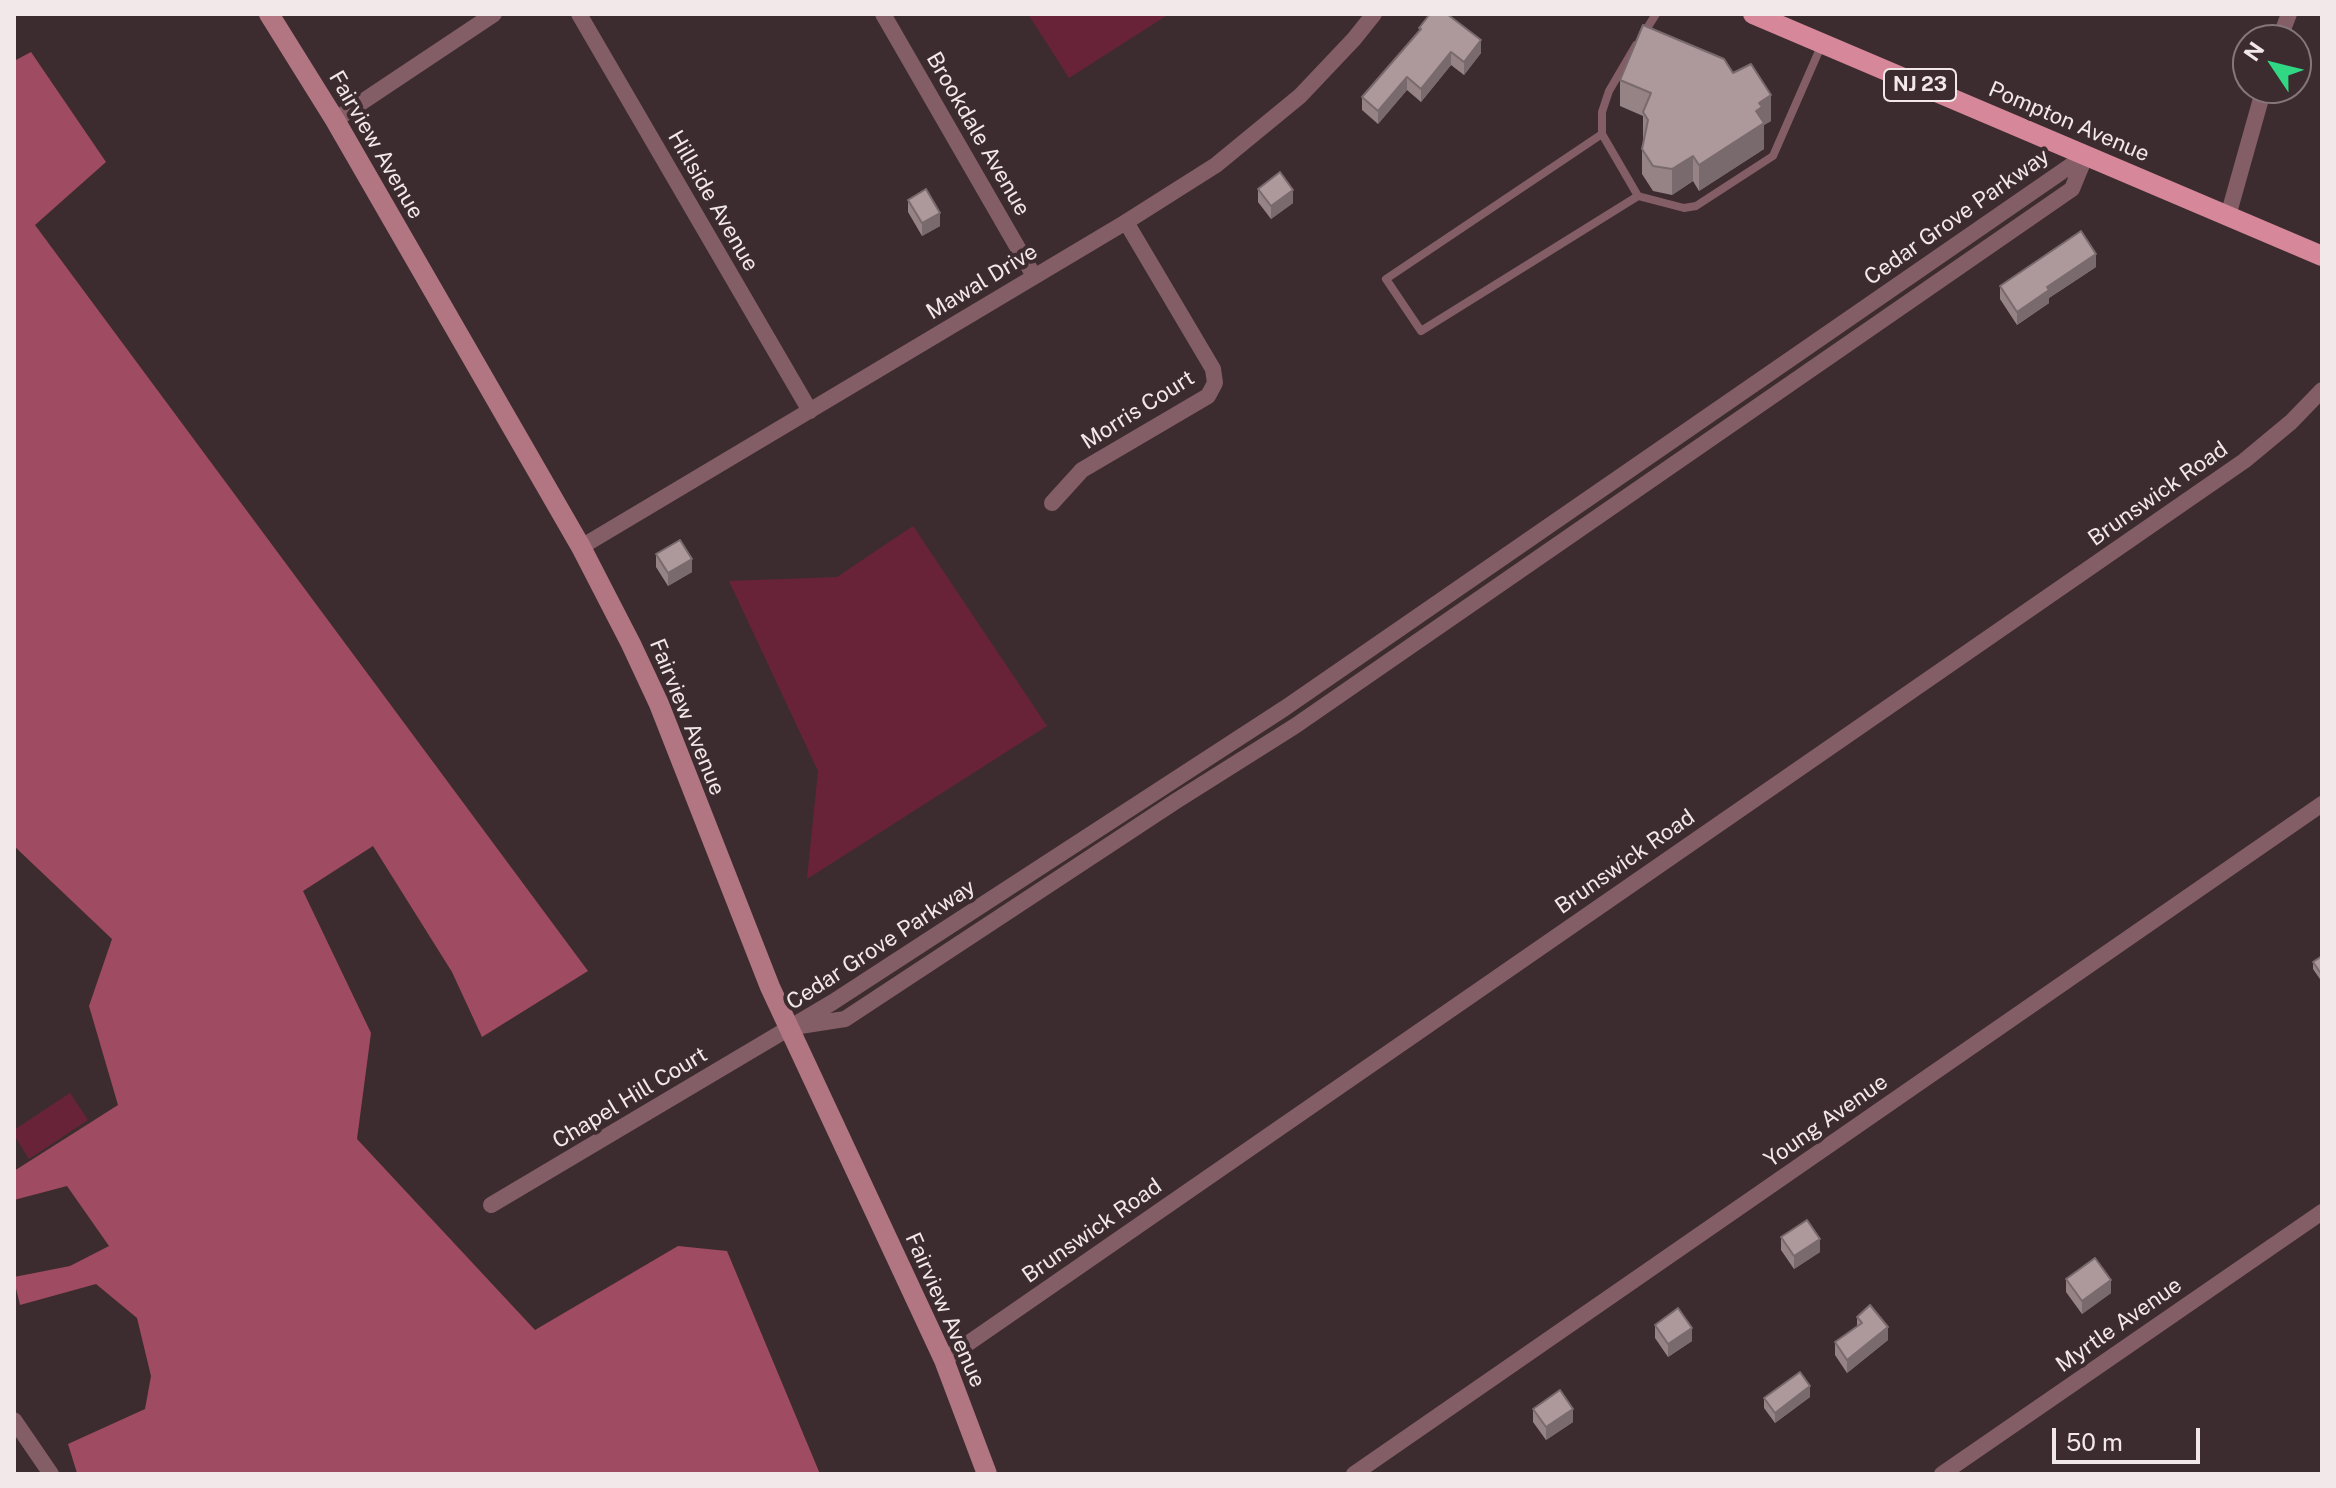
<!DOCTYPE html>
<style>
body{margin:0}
#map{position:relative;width:2336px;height:1488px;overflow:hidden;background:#3d2c2f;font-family:"Public Sans",sans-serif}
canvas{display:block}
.frame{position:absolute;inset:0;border:16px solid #f2e7e9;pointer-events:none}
.north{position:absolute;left:2232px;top:24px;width:80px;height:80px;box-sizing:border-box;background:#3d2c2f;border:2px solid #857779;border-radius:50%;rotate:305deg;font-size:22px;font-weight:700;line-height:32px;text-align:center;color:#f2e7e9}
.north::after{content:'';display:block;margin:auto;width:28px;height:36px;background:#30d883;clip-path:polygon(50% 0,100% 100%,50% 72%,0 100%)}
.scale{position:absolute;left:2052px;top:1428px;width:148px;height:36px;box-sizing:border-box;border:4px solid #f2e7e9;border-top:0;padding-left:10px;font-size:24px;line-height:28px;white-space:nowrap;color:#f2e7e9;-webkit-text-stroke:6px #3d2c2f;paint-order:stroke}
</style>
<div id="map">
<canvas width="2336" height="1488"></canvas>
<div class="frame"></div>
<div class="north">N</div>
<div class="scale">50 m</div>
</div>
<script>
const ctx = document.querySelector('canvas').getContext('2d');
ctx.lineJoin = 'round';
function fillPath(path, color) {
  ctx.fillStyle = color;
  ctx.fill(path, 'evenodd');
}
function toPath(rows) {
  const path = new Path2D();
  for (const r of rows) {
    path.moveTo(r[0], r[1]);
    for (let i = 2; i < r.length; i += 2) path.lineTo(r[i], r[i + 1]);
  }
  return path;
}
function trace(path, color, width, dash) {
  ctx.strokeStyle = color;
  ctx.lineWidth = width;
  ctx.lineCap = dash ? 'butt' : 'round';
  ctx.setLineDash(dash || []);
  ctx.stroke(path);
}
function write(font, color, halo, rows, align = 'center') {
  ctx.font = font + ' "Public Sans",sans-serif';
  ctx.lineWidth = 8;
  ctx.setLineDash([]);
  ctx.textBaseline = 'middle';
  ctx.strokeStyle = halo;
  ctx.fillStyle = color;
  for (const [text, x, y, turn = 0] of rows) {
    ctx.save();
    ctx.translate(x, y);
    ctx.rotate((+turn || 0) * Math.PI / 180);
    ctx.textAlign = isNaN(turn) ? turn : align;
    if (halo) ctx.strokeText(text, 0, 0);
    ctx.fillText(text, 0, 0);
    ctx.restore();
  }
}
const green = toPath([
 [1028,14,1169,14,1069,78],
 [913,526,1047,726,807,879,818,771,729,581,837,577],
 [70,1093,88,1120,29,1159,14,1135,14,1130]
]);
const forest = toPath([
 [31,52,106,162,35,225,588,971,482,1037,452,972,373,846,303,891,371,1033,357,1139,535,1330,678,1246,727,1251,820,1474,77,1473,68,1444,145,1409,151,1376,137,1318,96,1284,20,1305,14,1280,14,1277,70,1266,109,1246,67,1186,14,1200,14,1171,118,1105,89,1006,112,939,14,846,14,61]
]);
const service = toPath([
 [1644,33,1656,14],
 [1636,45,1609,91,1602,112,1602,134,1386,279,1421,331,1638,196,1684,208,1696,206,1773,156,1822,44],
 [1602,134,1638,196]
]);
const minor = toPath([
 [579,14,810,411],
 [883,14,1034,276],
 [2279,40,2289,14],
 [335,120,494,14],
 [2228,216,2264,88],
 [1052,503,1082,470,1208,396,1215,383,1213,369,1126,222],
 [581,547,1126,222,1216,165,1300,96,1354,39,1374,14],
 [800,1026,845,1019,1176,801,1295,726,2072,189,2086,155],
 [491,1205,833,1002,1285,708,2086,155],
 [944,1360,2244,461,2291,422,2322,390],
 [14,1420,51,1474],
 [1354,1474,2322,804],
 [1942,1474,2322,1212]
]);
const secondary = toPath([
 [269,14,335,120,581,547,631,644,659,704,770,987,944,1360,987,1474]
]);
const primary = toPath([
 [1753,14,2322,256]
]);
const wall = toPath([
 [1419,28,1481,53,1464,75,1451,65,1421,102,1407,90,1378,124,1362,110,1362,97,1419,31],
 [1733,73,1771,121,1764,125,1764,149,1699,191,1693,181,1672,195,1653,191,1642,174,1642,149,1644,140,1643,138,1643,116,1620,106,1620,80],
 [1258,189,1293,203,1271,219,1258,202],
 [908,200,940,226,922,236,908,212],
 [2096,267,2049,298,2049,303,2017,325,2000,299,2000,286],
 [656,554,692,572,668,586,656,567],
 [2322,956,2322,982,2313,969,2313,962],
 [1781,1237,1820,1252,1794,1269,1781,1250],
 [2066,1279,2111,1293,2082,1314,2066,1292],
 [1857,1317,1888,1340,1847,1373,1835,1355,1835,1342,1857,1327],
 [1655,1325,1692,1341,1668,1357,1655,1338],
 [1810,1397,1775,1423,1764,1408,1764,1398],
 [1533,1409,1573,1422,1546,1440,1533,1422]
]);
const shadedWall = toPath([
 [1481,40,1481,53,1464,75,1464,62],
 [1451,52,1451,65,1421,102,1421,89],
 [1407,77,1407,90,1378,124,1378,111],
 [1771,95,1771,121,1764,125,1764,149,1699,191,1699,165,1756,111,1759,103],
 [1693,156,1693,181,1672,195,1672,169],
 [1293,190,1293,203,1271,219,1271,206],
 [940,213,940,226,922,236,922,223],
 [2096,254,2096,267,2049,298,2049,303,2017,325,2017,312,2047,287],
 [692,559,692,572,668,586,668,573],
 [1820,1239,1820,1252,1794,1269,1794,1256],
 [2111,1280,2111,1293,2082,1314,2082,1301],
 [1888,1327,1888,1340,1847,1373,1847,1360],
 [1692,1328,1692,1341,1668,1357,1668,1344],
 [1810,1386,1810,1397,1775,1423,1775,1413],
 [1573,1409,1573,1422,1546,1440,1546,1427]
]);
const building = toPath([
 [1430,14,1447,14,1481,40,1464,62,1451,52,1421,89,1407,77,1378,111,1362,97,1421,29,1419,28,1430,14],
 [1643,25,1724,59,1733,73,1751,64,1771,95,1759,103,1762,107,1756,111,1764,123,1699,165,1693,156,1672,169,1653,166,1642,149,1648,120,1643,112,1651,93,1620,80,1643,25],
 [1280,172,1293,190,1271,206,1258,189,1280,172],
 [926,189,940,213,922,223,908,200,926,189],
 [2081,231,2096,254,2047,287,2049,290,2017,312,2000,286,2081,231],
 [680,540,692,559,668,573,656,554,680,540],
 [2322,956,2322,975,2313,962,2322,956],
 [1807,1220,1820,1239,1794,1256,1781,1237,1807,1220],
 [2095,1258,2111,1280,2082,1301,2066,1279,2095,1258],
 [1870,1305,1888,1327,1847,1360,1835,1342,1862,1323,1857,1317,1870,1305],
 [1678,1308,1692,1328,1668,1344,1655,1325,1678,1308],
 [1800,1372,1810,1386,1775,1413,1764,1398,1800,1372],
 [1560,1390,1573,1409,1546,1427,1533,1409,1560,1390]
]);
const shields = [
 [1920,85,72]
];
const shieldNames = [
 ["NJ 23",1920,85]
];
const streetNames = [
 ["Pompton Avenue",2069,122,23],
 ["Brookdale Avenue",978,134,60],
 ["Fairview Avenue",376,145,60],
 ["Hillside Avenue",713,201,60],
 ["Cedar Grove Parkway",1957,217,-35],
 ["Mawal Drive",982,282,-31],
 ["Morris Court",1138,410,-32],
 ["Brunswick Road",2158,494,-35],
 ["Fairview Avenue",687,717,68],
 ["Brunswick Road",1625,862,-35],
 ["Cedar Grove Parkway",881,945,-33],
 ["Chapel Hill Court",630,1098,-31],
 ["Young Avenue",1826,1121,-35],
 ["Brunswick Road",1092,1231,-35],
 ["Fairview Avenue",945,1310,66],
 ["Myrtle Avenue",2119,1325,-35]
];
fillPath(green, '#692338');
fillPath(forest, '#9f4b61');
trace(service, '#845e66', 8);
trace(minor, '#845e66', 16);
trace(secondary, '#b27683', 20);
trace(primary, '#d6889a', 20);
fillPath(wall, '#958386');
fillPath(shadedWall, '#796a6d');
fillPath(building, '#ad989c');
trace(building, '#796a6d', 2);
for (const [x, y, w] of shields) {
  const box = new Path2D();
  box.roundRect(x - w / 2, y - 16, w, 32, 6);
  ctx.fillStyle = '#3d2c2f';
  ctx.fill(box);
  trace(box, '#f2e7e9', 2);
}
write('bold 20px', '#f2e7e9', null, shieldNames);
write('22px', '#f2e7e9', '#3d2c2f', streetNames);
</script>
